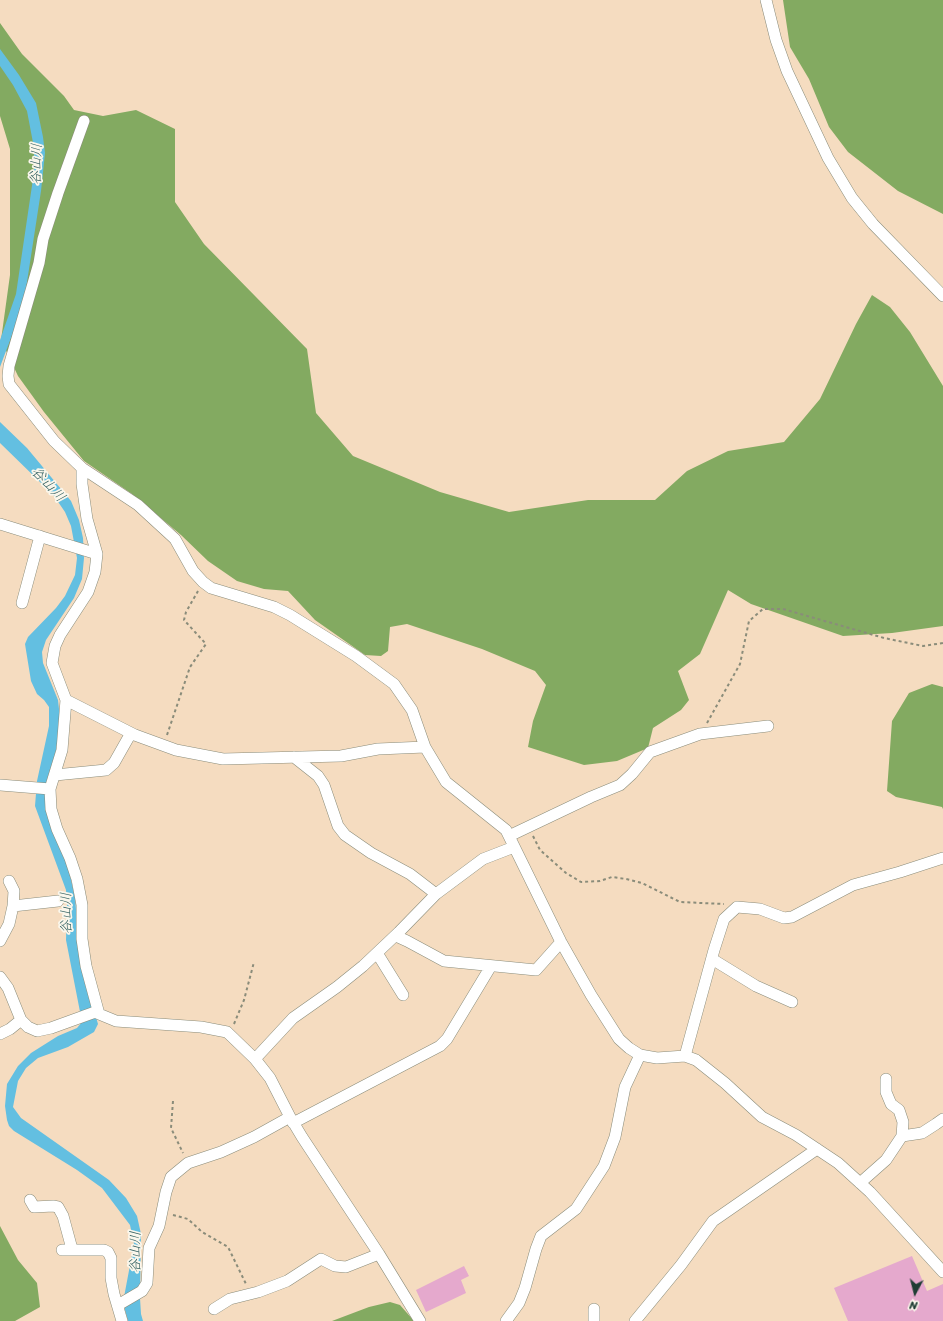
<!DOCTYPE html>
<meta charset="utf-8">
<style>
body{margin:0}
#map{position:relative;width:943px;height:1321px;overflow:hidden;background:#f5dcc0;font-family:Sriracha,sans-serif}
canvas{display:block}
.north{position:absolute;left:895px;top:1273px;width:40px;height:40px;-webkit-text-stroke:3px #fbf7ec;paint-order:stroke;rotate:187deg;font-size:11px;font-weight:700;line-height:16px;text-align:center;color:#1f3d34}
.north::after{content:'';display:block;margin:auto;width:14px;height:18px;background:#1f3d34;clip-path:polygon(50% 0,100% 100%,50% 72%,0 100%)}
</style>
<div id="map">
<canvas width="943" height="1321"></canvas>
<div class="north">N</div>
</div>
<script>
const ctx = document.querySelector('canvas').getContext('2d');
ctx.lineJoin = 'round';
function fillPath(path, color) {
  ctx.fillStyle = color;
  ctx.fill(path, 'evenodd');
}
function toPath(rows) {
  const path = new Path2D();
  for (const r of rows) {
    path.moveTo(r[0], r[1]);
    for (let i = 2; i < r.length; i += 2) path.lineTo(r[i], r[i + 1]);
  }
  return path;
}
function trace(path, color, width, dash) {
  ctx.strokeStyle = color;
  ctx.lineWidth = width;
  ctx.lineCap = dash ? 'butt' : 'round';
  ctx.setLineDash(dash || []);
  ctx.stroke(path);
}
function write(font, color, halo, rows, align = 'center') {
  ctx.font = font + ' Sriracha,"Klee One",sans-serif';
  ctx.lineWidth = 3.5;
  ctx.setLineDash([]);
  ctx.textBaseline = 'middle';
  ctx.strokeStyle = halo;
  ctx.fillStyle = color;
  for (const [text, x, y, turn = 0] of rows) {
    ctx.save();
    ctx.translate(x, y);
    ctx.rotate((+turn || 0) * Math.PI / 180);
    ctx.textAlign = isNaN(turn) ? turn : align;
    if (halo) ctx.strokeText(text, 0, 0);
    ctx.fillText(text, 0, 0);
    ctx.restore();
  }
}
const forest = toPath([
 [783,0,943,0,943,214,898,191,848,152,829,127,809,79,790,47],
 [0,23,22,54,64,96,74,110,103,116,136,110,175,129,175,202,204,244,307,349,316,413,353,456,440,492,509,512,588,500,655,500,687,471,728,451,784,442,820,399,856,324,872,295,890,307,910,332,943,386,943,626,892,633,843,636,751,604,728,590,700,654,678,671,689,700,681,710,653,728,648,748,617,761,584,765,528,747,533,721,546,685,535,671,482,649,407,624,390,627,388,651,381,656,365,655,315,620,288,591,264,589,237,581,208,561,181,535,132,494,84,461,44,412,18,376,1,340,10,275,10,149,0,116],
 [932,684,943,687,943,809,942,807,896,797,887,791,892,721,909,693],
 [0,1226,18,1260,37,1283,40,1307,15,1321,0,1321],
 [390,1302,400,1305,414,1321,332,1321,369,1307]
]);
const water = toPath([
 [0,49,19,75,36,103,43,137,45,153,41,191,25,295,17,322,0,367,0,340,16,294,34,172,34,148,27,111,13,85,0,66],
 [0,422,27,448,71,501,79,520,83,538,84,558,82,579,74,598,46,640,42,652,43,663,58,700,60,718,56,752,48,780,75,897,78,934,93,1007,98,1024,94,1032,68,1047,38,1058,26,1068,18,1081,13,1107,21,1118,109,1180,126,1198,137,1216,141,1234,140,1298,141,1314,143,1321,128,1321,125,1310,124,1297,134,1244,130,1225,102,1188,77,1170,14,1131,9,1126,7,1120,5,1106,7,1084,18,1066,31,1053,58,1036,77,1028,82,1022,66,940,67,905,66,890,35,806,37,781,49,726,49,707,44,700,37,694,31,681,25,644,28,637,56,608,65,596,75,575,77,558,71,526,65,512,52,493,40,482,0,443]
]);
const building = toPath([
 [912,1256,927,1291,943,1284,943,1321,848,1321,834,1288],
 [464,1266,469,1276,461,1280,466,1293,426,1312,416,1290]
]);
const path = toPath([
 [707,723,740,664,749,621,763,609,783,609,884,638,923,646,943,643],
 [167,735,190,667,206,644,184,620,186,612,198,591],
 [533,836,540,850,566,873,581,882,600,881,612,877,626,879,642,883,680,902,724,904],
 [234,1024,244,1000,254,962],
 [173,1101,171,1128,183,1153],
 [173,1215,188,1219,202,1232,228,1247,246,1284]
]);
const minor = toPath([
 [766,0,776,40,787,71,828,158,852,198,873,224,943,296],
 [84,121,58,193,43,239,39,263,9,366,8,376,9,384,54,441,82,468,138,505,175,539,193,571,203,582,211,588,274,607,290,615,356,656,394,684,412,710,425,747,446,782,506,830,561,942,591,995,619,1039,629,1048,640,1055,657,1058,685,1056,696,1060,725,1083,762,1117,796,1135,838,1163,870,1192,943,1272],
 [82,468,82,484,87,519,97,554,95,572,88,592,60,635,55,646,52,663,66,700,62,750,50,789,51,809,57,829,70,858,77,879,82,905,82,939,86,966,99,1014,116,1021,201,1027,227,1032,255,1059,270,1078,290,1117,302,1137,379,1254,420,1321],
 [0,524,97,554],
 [22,603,40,536],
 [66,700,135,735,176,750,223,759,341,756,378,749,425,747],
 [294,757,318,776,324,785,338,826,345,835,371,853,410,874,436,894],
 [55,775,106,770,114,763,131,733],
 [0,785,50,789],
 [509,836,591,797,620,785,632,774,650,752,700,734,768,726],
 [13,906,58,901],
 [396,936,407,941,444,961,536,970,561,942],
 [0,941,9,924,13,906,14,891,9,881],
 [377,953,403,995],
 [712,959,756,986,792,1002],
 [0,977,8,988,21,1020,28,1027,37,1031,51,1028,98,1011],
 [0,1034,10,1029,21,1020],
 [685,1056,714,950,724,919,737,907,760,909,784,918,792,917,853,885,900,872,943,858],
 [255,1059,293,1018,337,987,363,966,399,932,436,894,483,859,514,847],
 [886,1079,886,1092,891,1104,899,1110,903,1122,902,1136],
 [293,1123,440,1046,447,1039,491,966],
 [860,1183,886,1160,902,1136,922,1133,936,1124,943,1119],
 [30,1200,34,1207,53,1206,58,1207,63,1216,72,1249],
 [62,1250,104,1250,108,1252,111,1258,111,1278,114,1294,122,1321],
 [118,1305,142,1291,147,1283,149,1248,159,1226,166,1192,171,1177,188,1163,221,1152,254,1137,290,1117],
 [214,1309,230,1299,258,1292,287,1281,321,1259,335,1266,346,1267,379,1254],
 [506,1321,519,1303,525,1288,536,1249,541,1236,576,1209,604,1166,615,1137,625,1087,640,1055],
 [594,1321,594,1309],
 [635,1321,681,1265,713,1221,817,1149]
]);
const waterNames = [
 ["谷山川",37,164,-88],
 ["谷山川",48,485,47],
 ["谷山川",67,913,-91],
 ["谷山川",136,1252,-89]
];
fillPath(forest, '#83aa61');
fillPath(water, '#63bfe1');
fillPath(building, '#e5a9cd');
trace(minor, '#8a8c7a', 12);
trace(path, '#8a8c7a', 2, [3, 3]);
trace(minor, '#fff', 11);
write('italic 14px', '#305e5f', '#fbf7ec', waterNames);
</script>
